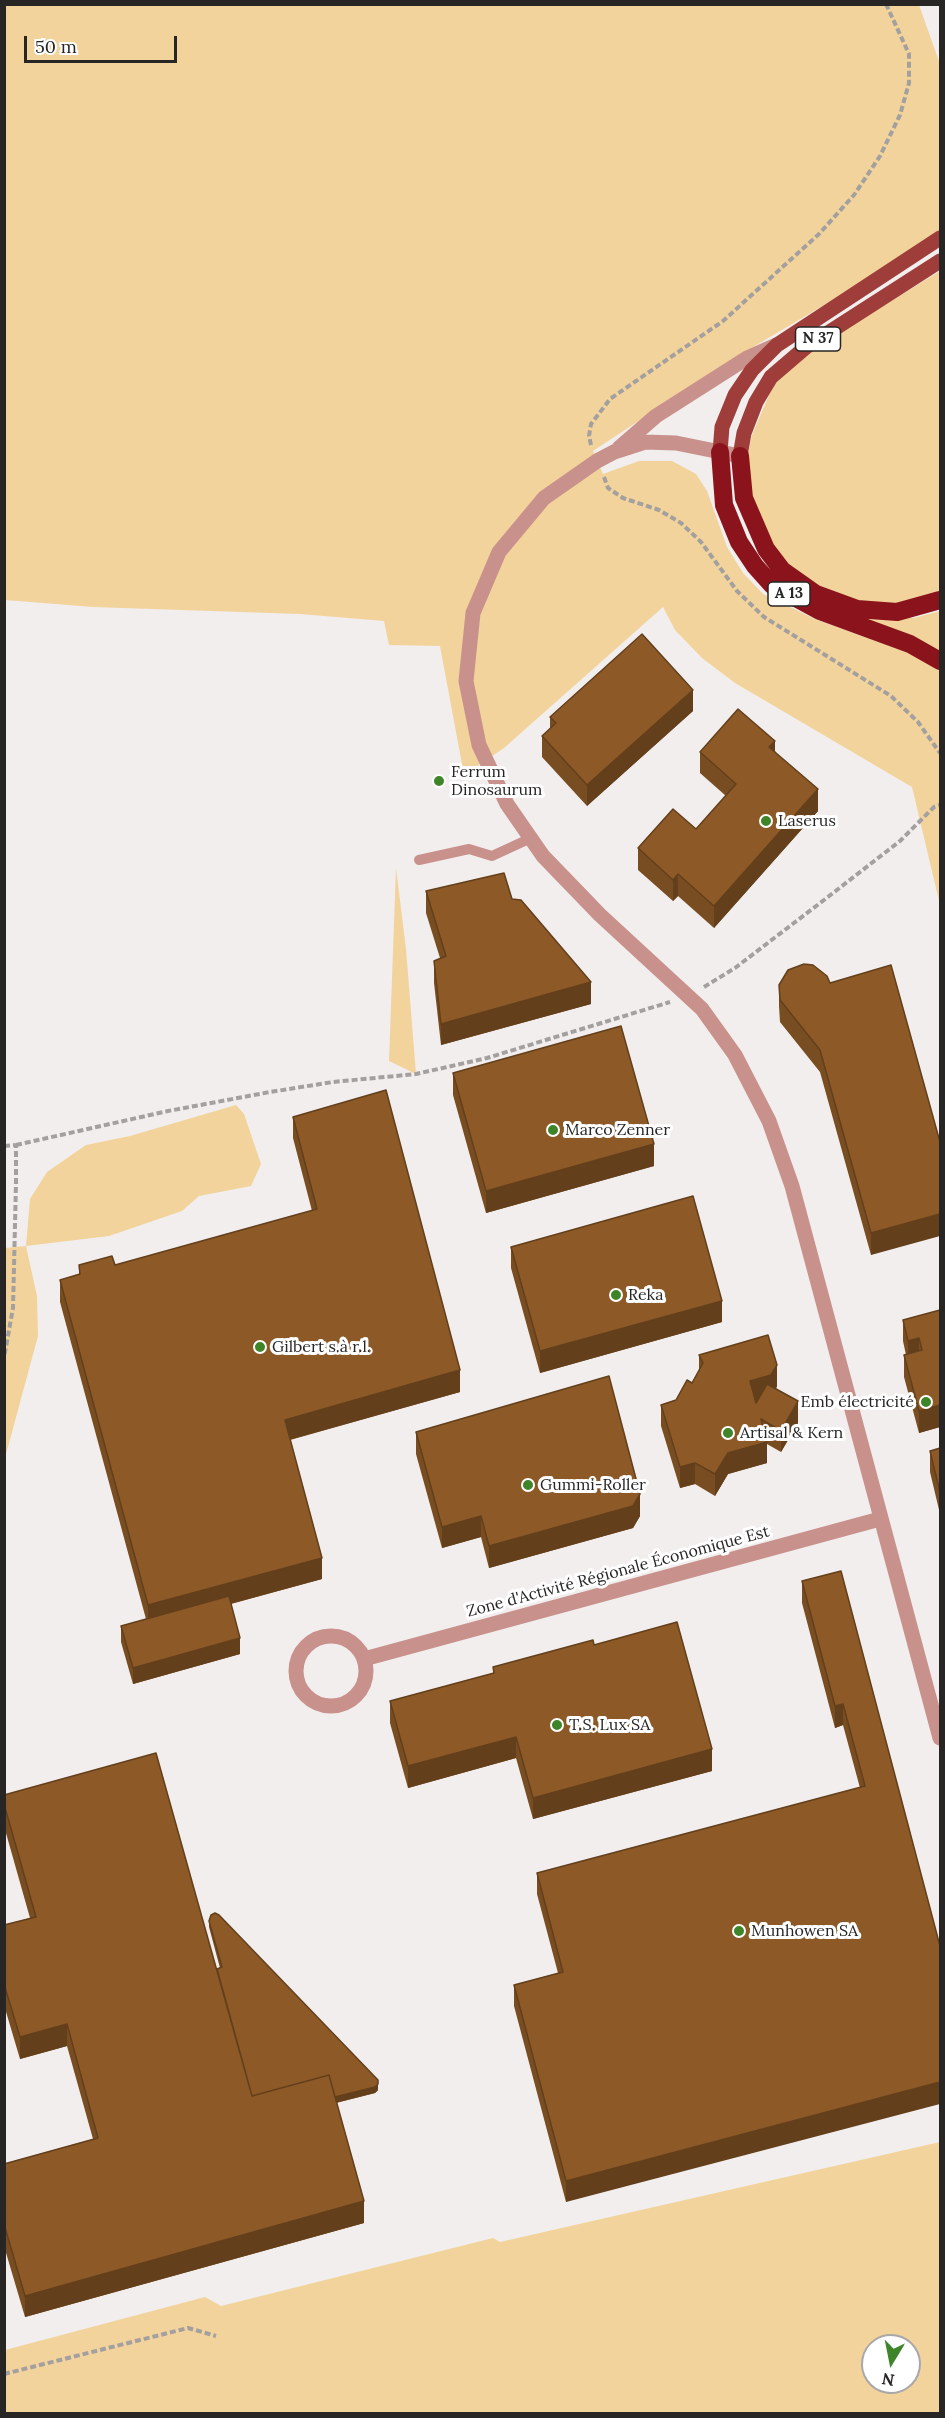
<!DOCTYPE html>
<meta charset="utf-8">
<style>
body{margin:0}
#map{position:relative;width:945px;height:2418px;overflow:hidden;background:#f2eeed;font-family:Lora,serif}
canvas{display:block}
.frame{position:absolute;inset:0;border:6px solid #272625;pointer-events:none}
.north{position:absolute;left:861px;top:2334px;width:60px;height:60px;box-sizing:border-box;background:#fff;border:2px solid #a9a8a8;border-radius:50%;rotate:190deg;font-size:16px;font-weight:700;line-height:24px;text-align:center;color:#272625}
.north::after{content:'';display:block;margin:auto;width:21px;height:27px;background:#3e852a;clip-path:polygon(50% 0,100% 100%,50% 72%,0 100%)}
.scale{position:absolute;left:24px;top:36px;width:153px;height:27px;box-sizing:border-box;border:3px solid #272625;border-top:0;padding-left:8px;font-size:18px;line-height:21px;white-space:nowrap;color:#272625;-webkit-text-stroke:4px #fff;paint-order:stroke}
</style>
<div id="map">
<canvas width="945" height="2418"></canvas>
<div class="frame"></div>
<div class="north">N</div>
<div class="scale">50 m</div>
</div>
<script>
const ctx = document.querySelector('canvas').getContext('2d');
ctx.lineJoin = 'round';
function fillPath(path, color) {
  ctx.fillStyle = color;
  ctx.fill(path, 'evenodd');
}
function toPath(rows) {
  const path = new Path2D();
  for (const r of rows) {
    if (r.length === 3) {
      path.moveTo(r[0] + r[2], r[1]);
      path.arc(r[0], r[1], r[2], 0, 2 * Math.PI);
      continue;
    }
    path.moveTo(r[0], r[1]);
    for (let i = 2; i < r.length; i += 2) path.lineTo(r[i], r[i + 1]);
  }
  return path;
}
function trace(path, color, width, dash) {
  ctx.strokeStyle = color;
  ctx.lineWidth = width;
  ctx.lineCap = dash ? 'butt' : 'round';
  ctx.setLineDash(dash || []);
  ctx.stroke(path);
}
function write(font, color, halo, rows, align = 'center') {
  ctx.font = font + ' Lora,serif';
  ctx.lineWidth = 6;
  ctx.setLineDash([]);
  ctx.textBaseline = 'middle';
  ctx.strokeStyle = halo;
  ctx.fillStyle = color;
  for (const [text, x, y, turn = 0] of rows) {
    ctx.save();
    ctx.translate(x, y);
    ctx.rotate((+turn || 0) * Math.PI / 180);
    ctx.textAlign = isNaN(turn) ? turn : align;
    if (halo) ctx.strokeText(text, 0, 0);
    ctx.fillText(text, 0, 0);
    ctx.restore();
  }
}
const green = toPath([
 [4,5,919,5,940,64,940,232,870,278,731,360,593,451,603,474,639,461,672,461,696,474,707,491,727,547,743,573,763,594,817,620,905,651,940,671,940,905,912,787,735,683,702,658,675,630,663,607,504,748,464,775,440,646,389,645,384,621,300,614,93,607,5,600],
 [940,271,940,592,897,605,861,601,822,589,788,566,773,545,751,497,747,458,752,435,775,381,808,352],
 [940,611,940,655,858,618,914,618],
 [396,868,406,949,416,1074,389,1061],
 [236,1105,244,1114,261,1164,251,1186,199,1196,182,1211,109,1236,26,1246,37,1296,38,1336,5,1458,5,1248,26,1246,30,1199,47,1172,86,1145,130,1136],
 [940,2142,940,2413,5,2413,5,2350,205,2297,221,2306,493,2238,500,2242],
 [873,2346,909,2346,909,2382,873,2382]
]);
const path = toPath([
 [591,445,589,436,591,424,610,399,723,321,819,234,854,195,880,156,900,115,909,83,909,54,886,4],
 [604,477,608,488,623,498,659,510,681,523,701,542,737,591,764,617,891,696,918,722,940,753],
 [704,987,735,968,824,900,900,841,934,807,940,805],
 [16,1145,168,1111,270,1092,333,1082,416,1074,487,1058,670,1002],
 [4,1146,16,1145,16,1183,13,1308,4,1358],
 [4,2374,188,2328,216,2336]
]);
const lane = toPath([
 [419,860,469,849,492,856,531,838]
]);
const street = toPath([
 [619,448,656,416,747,358,776,345],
 [740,456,676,443,645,442,614,452,597,461,544,498,499,552,473,613,466,681,479,745,507,804,543,856,600,915,702,1009,735,1055,769,1121,792,1186,940,1738],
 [331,1671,35],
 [364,1659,880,1519]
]);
const primary = toPath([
 [720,452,722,427,735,395,752,370,777,345,940,238],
 [740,456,744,433,756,402,771,377,806,347,940,261]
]);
const highway = toPath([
 [720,452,724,505,739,542,755,566,772,585,820,611,910,644,940,661],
 [740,456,744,498,766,549,782,570,816,594,857,609,897,612,940,600]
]);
const wall = toPath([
 [693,711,587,806,542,757,542,736,550,728,550,717],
 [775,751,818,811,714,928,678,896,673,901,638,870,638,848,696,829,726,796,700,773,700,752],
 [426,891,512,899,591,1004,441,1045,434,983,434,961,440,958,426,913],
 [830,983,940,1142,871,1255,820,1072,780,1022,779,1006,779,985],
 [453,1073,654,1166,486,1213,453,1095],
 [293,1117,460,1392,290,1440,322,1579,231,1604,240,1654,133,1684,121,1642,121,1626,146,1619,60,1302,60,1280,79,1275,79,1265,115,1265,312,1211,293,1138],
 [511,1247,722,1322,540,1373,511,1268],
 [940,1310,940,1427,919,1433,904,1377,904,1355,906,1355,903,1341,903,1320],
 [699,1355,777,1386,776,1389,798,1423,781,1452,767,1444,767,1463,728,1474,715,1496,695,1484,680,1488,661,1426,661,1405,676,1400,692,1383,699,1370],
 [416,1432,640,1516,633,1528,489,1568,481,1537,442,1548,416,1454],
 [940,1448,940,1514,930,1472,930,1451],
 [802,1581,940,1946,566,2202,514,2006,514,1985,558,1973,537,1894,537,1873,860,1788,843,1725,835,1728,802,1603],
 [594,1645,712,1771,533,1819,516,1758,408,1788,390,1723,390,1701,493,1674,493,1667],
 [4,1795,217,1969,220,1968,209,1927,209,1921,378,2090,375,2093,336,2103,364,2223,25,2317,4,2246,4,2164,93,2139,67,2046,20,2059,4,2005,4,1925,30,1918,4,1826]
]);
const shadedWall = toPath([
 [693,690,693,711,587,806,587,785],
 [775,741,775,763,769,747],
 [818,789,818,811,714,928,714,906],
 [678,874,678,896,673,901,673,880],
 [591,982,591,1004,441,1045,441,1024],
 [654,1144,654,1166,486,1213,486,1191],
 [940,1214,940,1236,871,1255,871,1233],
 [722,1301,722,1322,540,1373,540,1351],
 [919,1338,919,1360,908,1362,908,1341],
 [777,1365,777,1386,771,1397,750,1402,750,1381],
 [460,1370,460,1392,285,1441,285,1420],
 [798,1401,798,1423,781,1452,781,1431],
 [940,1405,940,1427,919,1433,919,1411],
 [767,1442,767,1463,728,1474,715,1496,715,1474,728,1453],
 [695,1463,695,1484,680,1488,680,1467],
 [640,1494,640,1516,633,1528,489,1568,489,1546],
 [481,1516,481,1537,442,1548,442,1527],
 [322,1558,322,1579,148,1626,148,1605],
 [240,1638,240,1654,133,1684,133,1668],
 [843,1704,843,1725,835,1728,835,1706],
 [516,1737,516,1758,408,1788,408,1766],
 [712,1749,712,1771,533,1819,533,1798],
 [67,2024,67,2046,20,2059,20,2037],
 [940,2082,940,2104,566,2202,566,2181],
 [378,2084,378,2090,375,2093,331,2104,331,2099],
 [364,2201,364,2223,25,2317,25,2296]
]);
const building = toPath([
 [642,634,693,690,587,785,542,736,556,723,550,717,642,634],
 [738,709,775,741,769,747,818,789,714,906,678,874,673,880,638,848,673,809,696,829,736,784,700,752,738,709],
 [504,873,512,899,521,900,591,982,441,1024,434,961,446,956,426,891,504,873],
 [804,964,813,965,827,976,830,983,891,965,940,1142,940,1214,871,1233,820,1050,780,1000,779,985,788,970,804,964],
 [621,1026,654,1144,486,1191,453,1073,621,1026],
 [386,1090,460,1370,285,1420,322,1558,148,1605,60,1280,80,1274,79,1265,112,1256,115,1265,317,1209,293,1117,386,1090],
 [693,1196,722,1301,540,1351,511,1247,693,1196],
 [940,1310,940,1405,919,1411,904,1355,922,1350,919,1338,908,1341,903,1320,940,1310],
 [768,1335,777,1365,771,1375,750,1381,756,1403,767,1384,798,1401,781,1431,761,1419,767,1442,728,1453,715,1474,695,1463,680,1467,661,1405,676,1400,687,1380,692,1383,703,1363,699,1355,768,1335],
 [609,1376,640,1494,633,1506,489,1546,481,1516,442,1527,416,1432,609,1376],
 [940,1448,940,1492,930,1451,940,1448],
 [841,1571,940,1946,940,2082,566,2181,514,1985,563,1972,537,1873,865,1786,843,1704,835,1706,802,1581,841,1571],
 [229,1596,240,1638,133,1668,121,1626,229,1596],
 [677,1622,712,1749,533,1798,516,1737,408,1766,390,1701,494,1673,493,1667,593,1640,594,1645,677,1622],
 [156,1753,252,2096,329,2075,364,2201,25,2296,4,2224,4,2164,98,2138,67,2024,20,2037,4,1984,4,1925,36,1917,4,1804,4,1795,156,1753],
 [215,1913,219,1915,378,2080,378,2084,375,2087,335,2097,329,2075,252,2096,217,1969,222,1967,209,1921,211,1915,215,1913]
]);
const markers = [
 [439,781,6,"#3e852a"],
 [766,821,6,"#3e852a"],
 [553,1130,6,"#3e852a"],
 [616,1295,6,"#3e852a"],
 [260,1347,6,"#3e852a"],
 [926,1402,6,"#3e852a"],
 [728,1433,6,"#3e852a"],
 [528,1485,6,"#3e852a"],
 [557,1725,6,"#3e852a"],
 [739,1931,6,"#3e852a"]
];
const shields = [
 [818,339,45],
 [789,594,42]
];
const shieldNames = [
 ["N 37",818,339],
 ["A 13",789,594]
];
const poiNames = [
 ["Ferrum",451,772],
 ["Dinosaurum",451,790],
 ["Laserus",778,821],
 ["Marco Zenner",565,1130],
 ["Reka",628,1295],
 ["Gilbert s.à r.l.",272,1347],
 ["Emb électricité",914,1402,"right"],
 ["Artisal & Kern",740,1433],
 ["Gummi-Roller",540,1485],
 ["T.S. Lux SA",569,1725],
 ["Munhowen SA",751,1931]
];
const streetNames = [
 ["Zone d'Activité Régionale Économique Est",618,1572,-15]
];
fillPath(green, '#f2d39b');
trace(path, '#a3a09f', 4, [6, 3]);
trace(lane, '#c9918c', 10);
trace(street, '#c9918c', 15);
trace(primary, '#9e3d3a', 15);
trace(highway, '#8b131c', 18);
fillPath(wall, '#794d22');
fillPath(shadedWall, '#633f1b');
fillPath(building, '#8d5a27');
trace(building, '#633f1b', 1.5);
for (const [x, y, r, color] of markers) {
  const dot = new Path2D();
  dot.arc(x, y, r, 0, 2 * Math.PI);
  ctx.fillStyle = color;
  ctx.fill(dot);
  trace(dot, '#fff', 2);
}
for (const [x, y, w] of shields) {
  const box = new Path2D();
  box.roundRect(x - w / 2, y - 12, w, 24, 4.5);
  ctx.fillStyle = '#fff';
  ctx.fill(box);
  trace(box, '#272625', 1.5);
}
write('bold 15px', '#272625', null, shieldNames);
write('16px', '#272625', '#fff', poiNames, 'left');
write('16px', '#272625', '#fff', streetNames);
</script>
